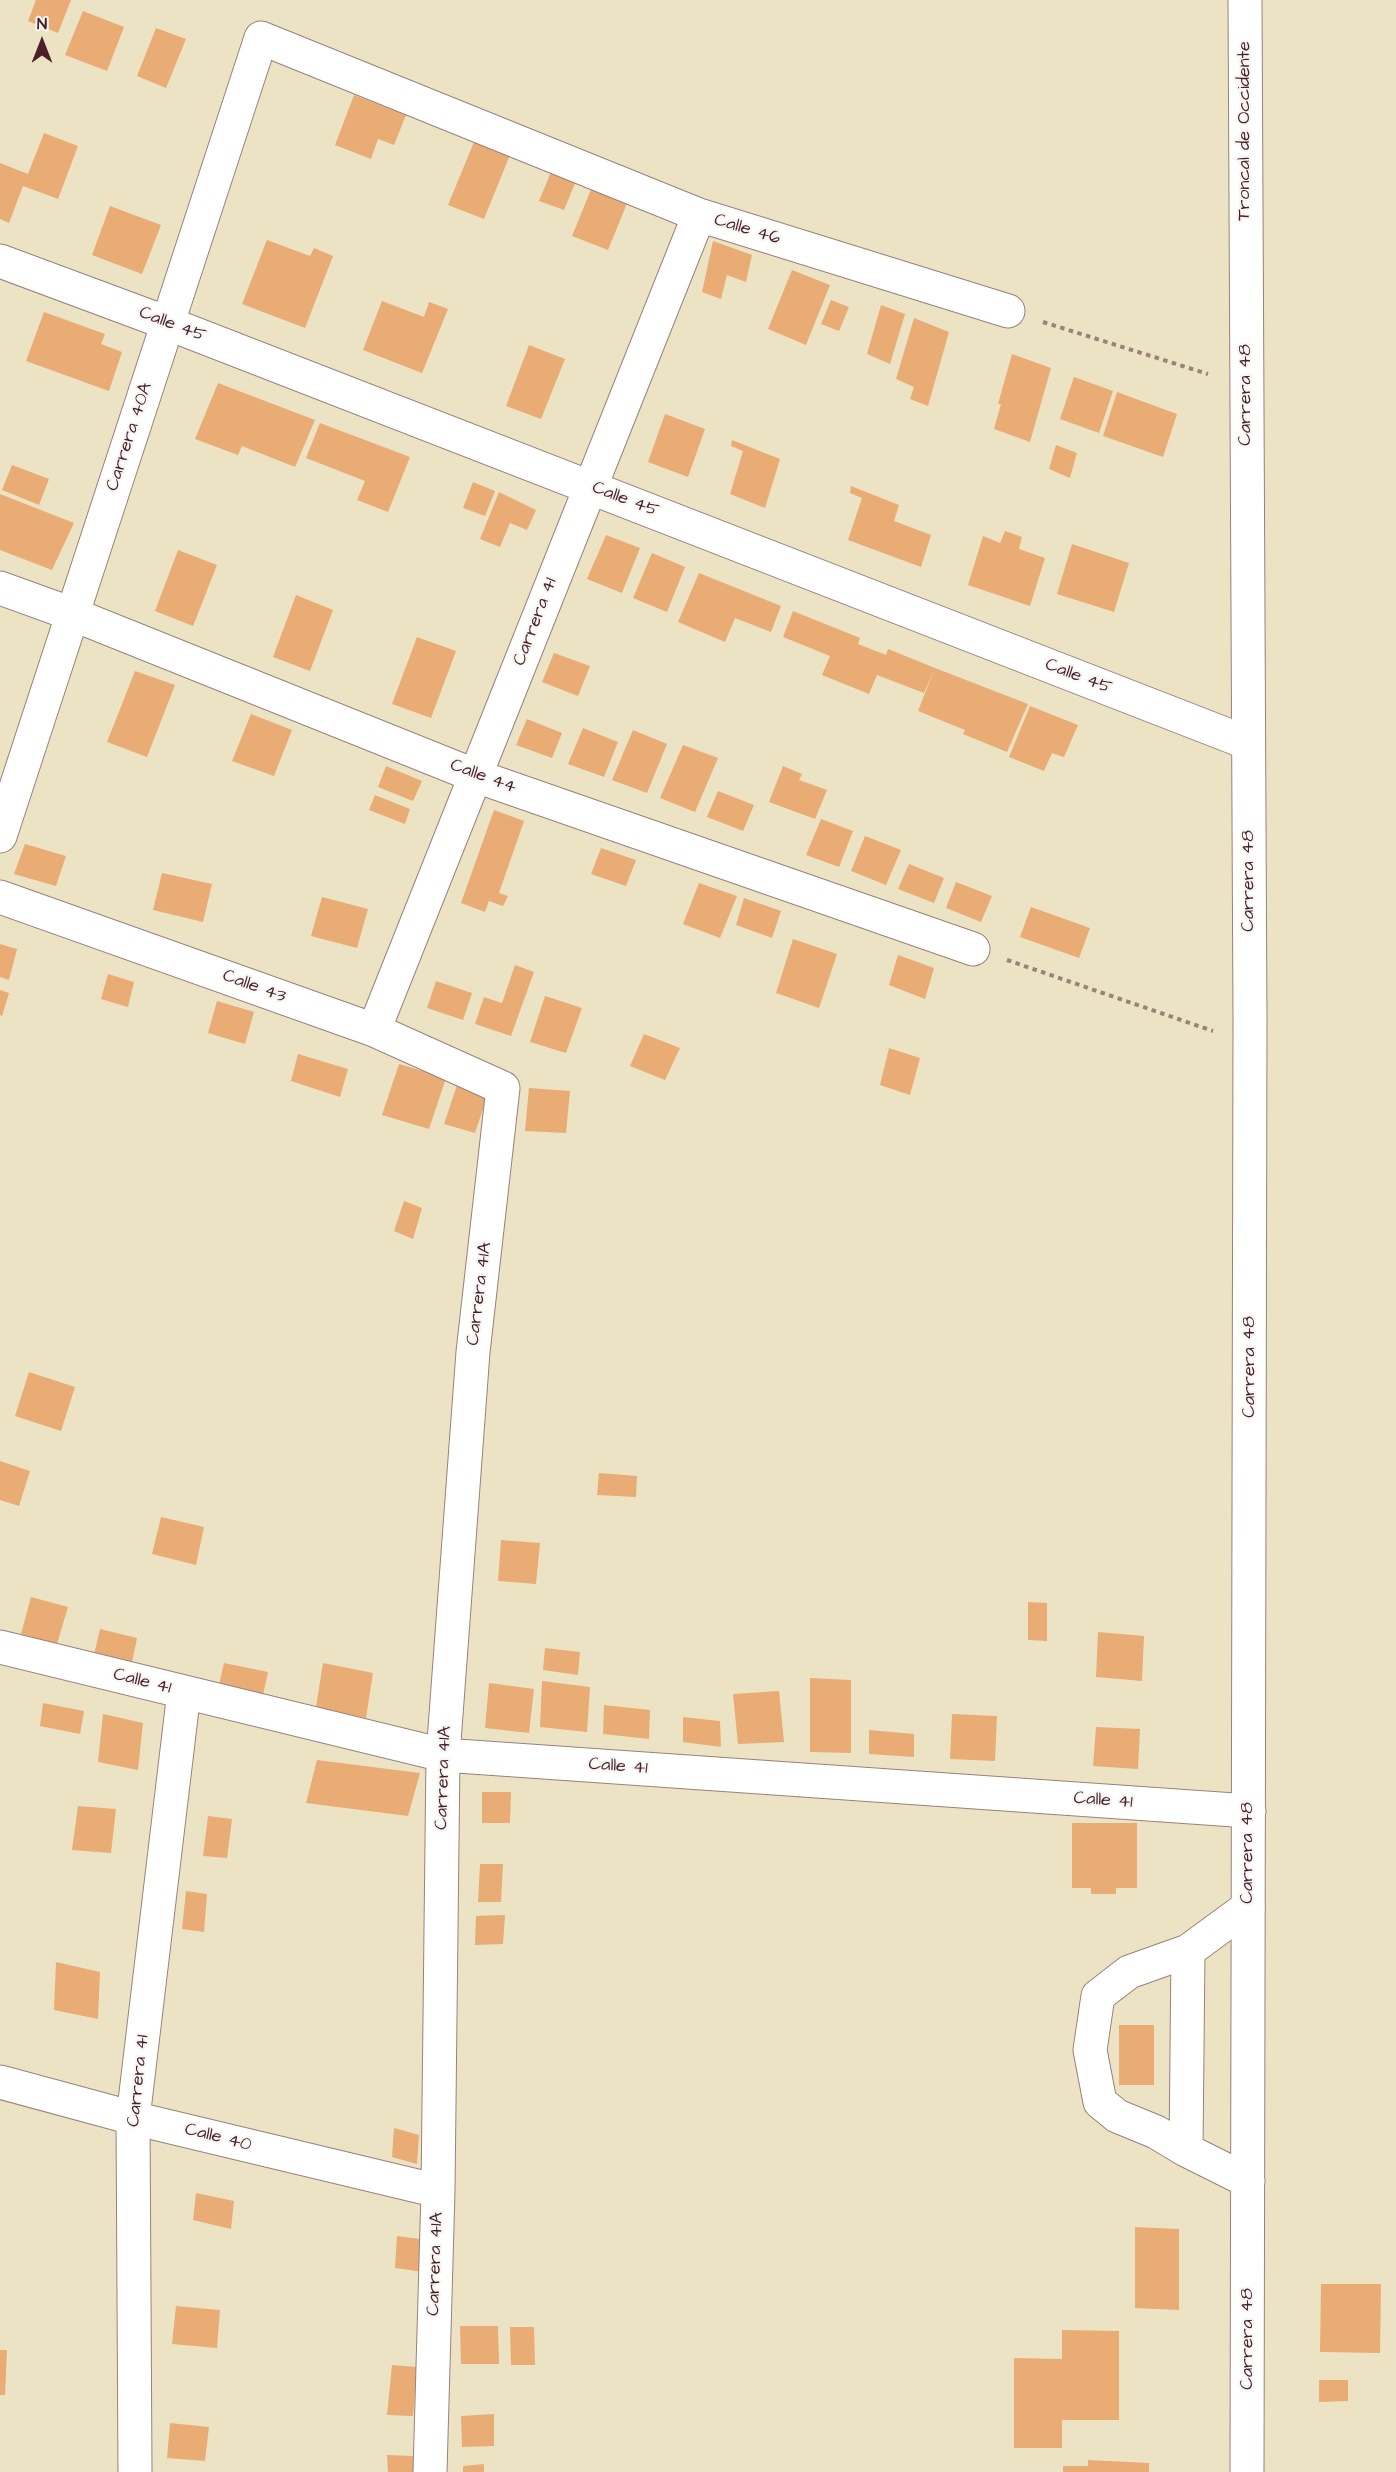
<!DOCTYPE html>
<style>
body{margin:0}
#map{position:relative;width:1396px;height:2472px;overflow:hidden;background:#ece3c5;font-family:"Architects Daughter",sans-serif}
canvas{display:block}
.north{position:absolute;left:12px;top:12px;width:60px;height:60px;-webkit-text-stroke:4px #f6f6f2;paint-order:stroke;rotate:0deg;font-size:16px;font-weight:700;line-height:24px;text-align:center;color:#4a1f2b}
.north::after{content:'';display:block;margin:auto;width:21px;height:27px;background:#4a1f2b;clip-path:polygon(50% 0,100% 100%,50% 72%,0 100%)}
</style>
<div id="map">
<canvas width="1396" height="2472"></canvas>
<div class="north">N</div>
</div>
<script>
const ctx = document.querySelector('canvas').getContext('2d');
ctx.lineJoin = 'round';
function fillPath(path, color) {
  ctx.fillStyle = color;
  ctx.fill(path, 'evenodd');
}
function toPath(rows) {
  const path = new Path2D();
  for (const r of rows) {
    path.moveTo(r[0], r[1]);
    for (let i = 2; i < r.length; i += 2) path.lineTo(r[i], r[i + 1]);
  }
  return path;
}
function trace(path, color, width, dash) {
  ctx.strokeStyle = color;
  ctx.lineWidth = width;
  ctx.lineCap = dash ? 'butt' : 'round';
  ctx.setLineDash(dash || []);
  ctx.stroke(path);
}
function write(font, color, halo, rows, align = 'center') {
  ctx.font = font + ' "Architects Daughter",sans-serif';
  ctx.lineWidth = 4.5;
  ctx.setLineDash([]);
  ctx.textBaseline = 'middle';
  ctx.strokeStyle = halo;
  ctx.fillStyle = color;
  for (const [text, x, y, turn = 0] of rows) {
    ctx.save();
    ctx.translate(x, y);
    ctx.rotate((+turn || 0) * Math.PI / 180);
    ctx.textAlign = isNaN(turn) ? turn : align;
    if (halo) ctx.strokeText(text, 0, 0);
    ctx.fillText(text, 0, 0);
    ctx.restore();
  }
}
const building = toPath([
 [36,0,71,0,58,33,28,21],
 [83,11,124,27,107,71,65,55],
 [156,28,186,39,166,88,137,76],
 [354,95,406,115,394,145,378,139,371,159,335,145],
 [44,133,78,146,58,199,23,186,9,223,0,219,0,163,28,174],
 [474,142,510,155,484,219,448,205],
 [551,172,576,181,564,210,539,201],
 [592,187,628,201,608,250,572,236],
 [110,206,161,225,142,274,92,255],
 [267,240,310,256,314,248,333,256,305,328,242,304],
 [713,241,752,255,746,282,727,275,721,299,702,292],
 [792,270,830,285,806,345,768,329],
 [831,300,849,307,839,331,821,324],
 [382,301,424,317,429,302,448,309,422,373,363,350],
 [881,305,905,314,890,364,867,354],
 [44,312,105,334,101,344,122,352,109,391,26,361],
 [914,318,949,332,928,406,910,399,914,387,896,379],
 [529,345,565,359,541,419,506,406],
 [1012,354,1051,368,1030,442,994,429,1001,404,998,404],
 [1074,377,1113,391,1099,433,1060,419],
 [218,383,315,420,295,467,242,446,238,455,195,439],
 [1117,392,1177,414,1163,457,1103,436],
 [665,414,705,429,688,477,648,462],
 [320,423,410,457,388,512,357,500,365,481,306,458],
 [732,440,780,459,765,508,730,494,743,451,731,446],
 [1056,445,1077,453,1070,478,1049,469],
 [12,465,49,479,39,505,2,490],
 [473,482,495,491,485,516,463,508],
 [851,486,899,505,894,521,931,535,921,567,848,540,862,498,850,493],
 [499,492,536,510,527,530,510,523,500,547,480,539],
 [0,494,74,523,52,570,0,550],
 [1005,531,1022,537,1019,549,1045,558,1030,606,968,585,983,536,1000,543],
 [606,535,640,548,622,593,587,579],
 [1072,544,1129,563,1114,612,1057,594],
 [178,550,217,565,193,626,155,611],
 [652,553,685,567,667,612,633,598],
 [699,573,781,606,771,632,735,618,725,642,678,622],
 [296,595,333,610,310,671,273,657],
 [793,611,860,638,858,644,886,655,888,649,935,668,924,693,877,675,869,694,822,675,830,656,783,637],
 [417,637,456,651,431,718,392,704],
 [554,653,590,666,578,696,542,682],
 [935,668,1028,704,1007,752,963,734,965,730,918,711],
 [135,671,175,685,147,757,107,742],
 [1030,706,1078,725,1064,757,1052,753,1044,771,1009,757],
 [251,714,292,730,274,776,232,761],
 [527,719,562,733,552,758,516,745],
 [583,728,618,742,604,777,568,764],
 [633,730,667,744,647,793,612,780],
 [683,745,718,758,695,812,660,798],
 [386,766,422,781,413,801,378,787],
 [783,766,802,774,799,780,827,790,815,819,769,802],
 [718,791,754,805,743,831,707,817],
 [375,795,410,809,405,824,369,810],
 [494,810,524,821,499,893,508,896,503,906,489,901,485,912,461,903],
 [821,819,853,831,839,867,806,855],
 [865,836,901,850,886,885,851,871],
 [25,844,66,856,56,886,14,874],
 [601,848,636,860,626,886,591,874],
 [909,864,944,878,934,903,898,889],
 [162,873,212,884,203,922,153,910],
 [956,882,992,896,981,922,946,908],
 [699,883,737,896,720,938,683,924],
 [322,897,368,909,357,948,311,936],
 [744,898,781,911,772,938,736,925],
 [1031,907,1090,928,1079,958,1020,937],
 [793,939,837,954,819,1008,776,993],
 [0,944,17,949,9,980,0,977],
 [898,955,934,968,925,999,889,985],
 [515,965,534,972,511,1036,475,1024,484,997,502,1003],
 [108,974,134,982,128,1007,101,999],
 [436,981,472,993,463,1020,427,1008],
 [0,990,9,993,2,1016,0,1015],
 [545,996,582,1008,566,1053,530,1042],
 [217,1001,254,1012,245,1044,208,1033],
 [644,1034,680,1048,665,1080,630,1066],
 [889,1048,920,1058,910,1095,880,1085],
 [298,1054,348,1069,340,1097,291,1081],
 [399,1064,446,1078,429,1129,382,1115],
 [458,1082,489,1091,475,1133,444,1124],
 [529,1088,570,1091,566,1133,525,1131],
 [404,1201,422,1208,413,1239,394,1231],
 [29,1372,75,1387,61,1431,15,1416],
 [0,1461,30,1471,19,1506,0,1500],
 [599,1473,637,1476,636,1497,597,1495],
 [161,1517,204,1527,196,1565,152,1554],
 [501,1540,540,1543,536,1584,498,1581],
 [31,1597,68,1607,57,1644,21,1634],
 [1028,1602,1047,1603,1047,1641,1028,1640],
 [100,1629,137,1638,130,1672,92,1663],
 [1098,1632,1144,1636,1142,1681,1096,1677],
 [545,1648,580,1652,578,1675,543,1670],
 [224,1663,268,1672,261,1704,217,1694],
 [323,1663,373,1673,366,1718,316,1707],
 [810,1678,851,1680,851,1753,810,1752],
 [542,1681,590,1687,587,1732,540,1727],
 [489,1683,534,1689,529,1733,485,1728],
 [779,1691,784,1742,738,1744,733,1694],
 [43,1703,84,1711,80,1734,40,1726],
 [604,1705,650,1710,649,1739,603,1734],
 [103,1714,143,1723,138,1770,98,1762],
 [952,1714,997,1716,995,1761,950,1759],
 [683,1717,720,1721,721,1747,683,1742],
 [1096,1727,1140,1729,1138,1769,1093,1766],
 [869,1730,914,1734,914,1757,869,1754],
 [317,1760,420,1773,408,1816,306,1803],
 [482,1792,511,1792,510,1823,482,1823],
 [78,1806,116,1809,111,1853,72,1850],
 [208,1816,232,1819,227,1858,203,1856],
 [1072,1823,1137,1823,1137,1888,1116,1888,1116,1894,1091,1894,1091,1888,1072,1888],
 [480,1864,503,1864,501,1902,478,1902],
 [186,1891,207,1894,204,1932,182,1929],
 [505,1915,503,1944,475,1945,476,1916],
 [56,1962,100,1972,98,2019,54,2010],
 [1119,2025,1154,2025,1154,2085,1119,2085],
 [394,2128,419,2135,417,2164,392,2157],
 [196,2193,234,2201,231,2229,193,2220],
 [1135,2227,1179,2229,1179,2310,1135,2308],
 [397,2236,427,2240,424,2272,395,2268],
 [1321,2284,1381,2284,1380,2353,1320,2352],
 [176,2306,220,2310,217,2348,172,2344],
 [460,2326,498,2326,499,2364,461,2364],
 [510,2327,534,2327,535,2365,511,2365],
 [1062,2330,1119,2331,1119,2420,1062,2420,1062,2448,1014,2448,1014,2358,1062,2359],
 [0,2350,7,2350,5,2395,0,2395],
 [392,2365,417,2367,413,2416,387,2415],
 [1319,2380,1348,2380,1348,2401,1319,2402],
 [494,2414,494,2446,462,2447,461,2416],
 [170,2423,209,2427,205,2461,167,2458],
 [387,2455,413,2456,413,2472,388,2472],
 [1088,2460,1149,2463,1149,2472,1063,2472,1063,2466,1088,2466],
 [484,2464,484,2472,463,2472,463,2466]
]);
const path = toPath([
 [1043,322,1208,374],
 [1007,960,1213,1031]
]);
const minor = toPath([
 [0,261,167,323,1248,743],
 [0,588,72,614,476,776,973,949],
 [0,836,261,38,699,215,1008,311],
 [0,897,374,1030,503,1088,473,1352,443,1755,438,2191,430,2472],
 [374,1030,699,215],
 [0,1647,443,1755,1249,1811],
 [1248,1907,1188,1951,1129,1972,1098,1996,1090,2050,1100,2102,1117,2116,1156,2132,1186,2150,1248,2181],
 [0,2082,133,2118,438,2191],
 [1186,2150,1188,1951],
 [135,2472,133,2118,184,1692]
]);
const highway = toPath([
 [1245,0,1250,1019,1247,2472]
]);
const streetNames = [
 ["Troncal de Occidente",1245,131,-90],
 ["Calle 46",747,230,17],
 ["Calle 45",172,325,21],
 ["Carrera 48",1246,395,-90],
 ["Carrera 40A",130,437,-72],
 ["Calle 45",625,500,21],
 ["Carrera 41",536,622,-69],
 ["Calle 45",1078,677,21],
 ["Calle 44",483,777,20],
 ["Carrera 48",1249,881,-90],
 ["Calle 43",254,987,20],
 ["Carrera 41A",480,1294,-83],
 ["Carrera 48",1250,1367,-90],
 ["Calle 41",142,1682,14],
 ["Calle 41",618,1767,4],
 ["Carrera 41A",444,1778,-88],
 ["Calle 41",1103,1801,4],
 ["Carrera 48",1248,1853,-90],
 ["Carrera 41",139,2081,-84],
 ["Calle 40",218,2138,14],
 ["Carrera 41A",436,2264,-88],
 ["Carrera 48",1248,2339,-90]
];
fillPath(building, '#e9ac75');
trace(minor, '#9b8178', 35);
trace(highway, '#9b8178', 35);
trace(path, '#9b8178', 4, [4.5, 4.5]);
trace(minor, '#fff', 33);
trace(highway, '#fff', 33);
write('18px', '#4a1f2b', '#f6f6f2', streetNames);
</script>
